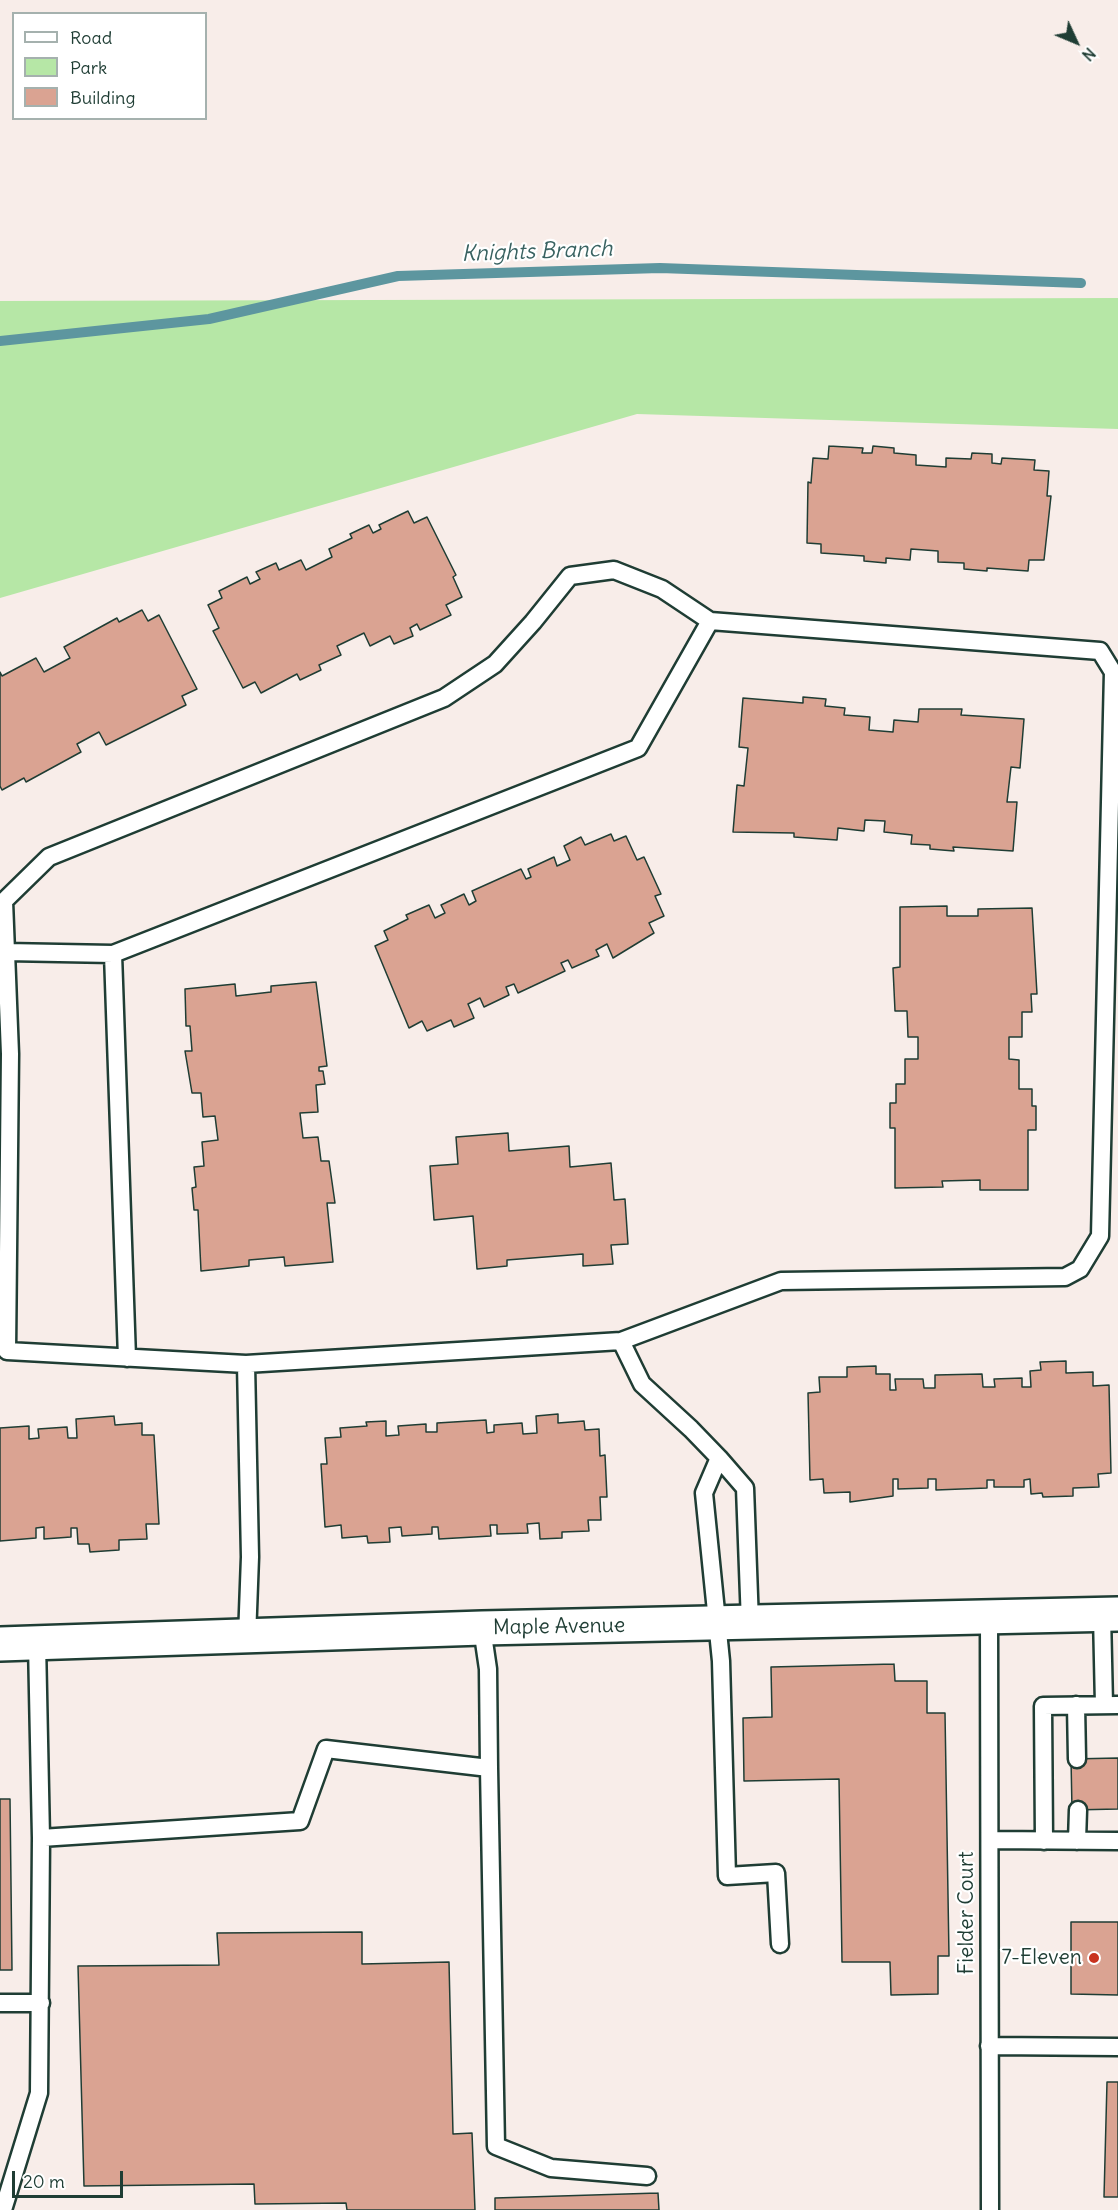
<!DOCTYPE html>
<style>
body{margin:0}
#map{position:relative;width:1118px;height:2210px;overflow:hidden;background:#f8ede9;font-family:Delius,sans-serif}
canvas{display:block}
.legend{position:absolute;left:12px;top:12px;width:195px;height:108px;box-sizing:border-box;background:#fff;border:2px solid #a5b1ae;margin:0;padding:8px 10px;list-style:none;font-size:18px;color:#1f3d34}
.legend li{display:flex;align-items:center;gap:12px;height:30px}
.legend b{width:30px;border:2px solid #a5b1ae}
.north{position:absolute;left:1046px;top:12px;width:60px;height:60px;-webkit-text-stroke:4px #fff;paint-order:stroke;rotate:134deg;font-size:16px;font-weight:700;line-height:24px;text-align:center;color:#1f3d34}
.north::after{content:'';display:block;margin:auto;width:21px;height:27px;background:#1f3d34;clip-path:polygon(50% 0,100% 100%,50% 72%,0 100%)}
.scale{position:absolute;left:12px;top:2171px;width:111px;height:27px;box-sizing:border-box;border:3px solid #1f3d34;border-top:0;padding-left:8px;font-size:18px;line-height:21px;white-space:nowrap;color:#1f3d34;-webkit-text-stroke:4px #fff;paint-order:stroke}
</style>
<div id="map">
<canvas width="1118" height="2210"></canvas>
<ul class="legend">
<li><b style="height:8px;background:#fff"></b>Road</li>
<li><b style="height:16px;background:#b6e7a6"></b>Park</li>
<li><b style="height:16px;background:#daa392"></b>Building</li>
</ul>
<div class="north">N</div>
<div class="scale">20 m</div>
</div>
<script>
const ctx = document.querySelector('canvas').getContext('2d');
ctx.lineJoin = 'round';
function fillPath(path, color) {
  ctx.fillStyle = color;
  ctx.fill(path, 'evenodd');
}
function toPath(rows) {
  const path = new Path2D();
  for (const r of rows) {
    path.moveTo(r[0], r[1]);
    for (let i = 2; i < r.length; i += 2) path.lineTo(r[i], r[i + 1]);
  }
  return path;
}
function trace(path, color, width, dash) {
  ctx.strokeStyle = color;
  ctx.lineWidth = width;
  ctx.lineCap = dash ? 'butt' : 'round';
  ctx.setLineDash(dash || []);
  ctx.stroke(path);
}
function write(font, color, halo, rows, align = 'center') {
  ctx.font = font + ' Delius,sans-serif';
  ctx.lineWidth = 4.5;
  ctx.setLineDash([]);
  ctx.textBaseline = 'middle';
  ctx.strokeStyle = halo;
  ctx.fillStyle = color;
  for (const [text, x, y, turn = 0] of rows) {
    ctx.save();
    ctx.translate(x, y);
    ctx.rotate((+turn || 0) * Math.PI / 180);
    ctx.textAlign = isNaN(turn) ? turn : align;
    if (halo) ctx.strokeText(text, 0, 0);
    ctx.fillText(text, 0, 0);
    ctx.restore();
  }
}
const green = toPath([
 [1118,298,1118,429,637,414,0,598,0,301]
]);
const stream = toPath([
 [0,341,209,319,398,276,660,268,1081,283]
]);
const building = toPath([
 [829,446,863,448,862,453,872,453,873,446,894,448,894,453,916,455,916,465,946,467,946,458,971,459,972,453,992,454,992,463,1001,464,1002,458,1035,460,1034,470,1049,471,1047,496,1051,496,1044,560,1029,560,1028,571,987,568,987,571,964,569,964,563,938,562,938,551,911,549,910,560,886,558,886,563,864,561,864,556,821,553,821,544,807,543,808,482,811,483,813,458,828,459,829,446],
 [408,511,414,523,427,517,456,575,453,577,462,597,446,605,451,615,420,630,417,624,410,628,413,636,394,644,390,636,370,646,364,633,337,646,341,655,319,665,321,670,300,680,297,674,261,693,255,682,243,688,213,631,219,628,208,605,222,598,219,591,247,577,250,584,260,579,256,572,276,563,279,570,301,560,306,570,332,557,329,549,352,538,350,534,369,525,373,533,381,529,379,525,408,511],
 [142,610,148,621,159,615,197,689,182,696,186,705,106,745,99,732,77,744,81,752,26,782,24,778,2,790,0,786,0,672,2,676,36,658,44,672,70,658,64,647,117,618,119,622,142,610],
 [803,697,826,699,825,706,845,708,844,715,870,717,869,730,893,732,894,720,918,722,919,709,962,709,961,715,1024,719,1020,768,1011,767,1007,802,1017,802,1013,851,953,847,954,851,930,849,930,845,911,844,912,835,884,832,885,821,865,820,864,831,838,828,837,840,794,837,794,833,733,832,737,785,744,786,748,748,739,747,743,698,803,703,803,697],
 [611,834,614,841,626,836,637,860,644,857,661,894,655,896,664,916,649,923,654,933,613,958,607,944,596,950,599,956,572,968,568,960,561,963,565,971,518,993,514,984,506,987,509,995,484,1007,480,998,468,1004,474,1018,454,1027,451,1020,427,1031,422,1021,409,1028,375,946,388,940,384,931,408,919,406,915,429,905,435,918,445,913,441,905,464,894,469,905,476,901,472,891,521,869,526,879,531,877,528,869,554,857,557,866,570,860,564,846,581,837,585,845,611,834],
 [947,906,947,916,978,916,978,909,1032,908,1037,994,1031,994,1032,1012,1022,1012,1022,1037,1009,1037,1009,1059,1019,1060,1019,1089,1032,1089,1032,1106,1036,1106,1036,1130,1028,1130,1028,1190,980,1190,980,1180,942,1181,943,1187,895,1188,895,1128,890,1128,890,1103,896,1103,896,1084,905,1084,905,1059,918,1059,918,1037,908,1037,907,1011,895,1011,893,968,900,967,900,907,947,906],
 [316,982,327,1066,319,1067,319,1071,323,1071,325,1084,316,1085,318,1112,300,1113,303,1138,318,1137,321,1161,329,1161,335,1203,327,1203,333,1262,285,1266,284,1257,249,1260,249,1266,201,1271,198,1210,194,1210,192,1188,196,1187,194,1167,204,1166,202,1142,218,1140,215,1116,203,1117,201,1093,192,1093,185,1051,192,1051,190,1026,186,1026,185,989,235,984,236,996,271,992,271,986,316,982],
 [508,1133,509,1151,569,1146,570,1167,611,1163,614,1200,625,1199,628,1244,611,1245,613,1264,583,1266,583,1254,507,1260,507,1266,477,1269,473,1216,434,1220,430,1166,458,1164,456,1137,508,1133],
 [1066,1361,1066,1373,1093,1372,1093,1386,1109,1385,1111,1473,1098,1474,1099,1487,1073,1488,1073,1496,1043,1497,1042,1493,1031,1494,1030,1479,1024,1480,1024,1487,994,1487,994,1480,987,1480,987,1488,936,1490,936,1479,928,1479,928,1488,898,1489,898,1479,893,1479,893,1496,850,1502,850,1492,824,1493,823,1479,810,1480,808,1393,820,1392,819,1377,847,1377,847,1367,876,1366,876,1374,890,1374,890,1390,896,1390,895,1379,923,1379,924,1388,935,1388,935,1375,982,1374,983,1387,995,1387,994,1379,1022,1378,1022,1387,1031,1387,1030,1371,1041,1370,1040,1362,1066,1361],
 [558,1414,558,1423,584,1421,585,1430,599,1429,600,1456,605,1455,607,1497,600,1497,601,1520,588,1520,589,1531,562,1532,562,1538,540,1539,539,1523,527,1524,528,1533,497,1534,497,1525,490,1525,491,1536,439,1539,438,1527,432,1527,432,1534,402,1536,401,1527,389,1528,390,1542,368,1543,367,1536,342,1538,341,1525,325,1527,321,1464,327,1464,325,1438,341,1437,340,1428,367,1426,366,1422,386,1421,386,1436,399,1435,398,1426,426,1424,426,1432,437,1432,437,1423,486,1420,487,1433,494,1432,494,1425,522,1423,523,1434,537,1433,536,1416,558,1414],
 [114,1416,115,1425,142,1423,142,1435,154,1435,159,1524,146,1524,147,1539,119,1540,119,1550,90,1552,89,1544,78,1544,77,1528,71,1528,71,1537,44,1539,44,1527,36,1528,36,1538,0,1541,0,1428,29,1426,29,1439,39,1438,38,1429,67,1427,68,1438,77,1438,76,1419,114,1416],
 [894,1664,895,1681,927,1681,927,1713,945,1713,949,1956,938,1956,938,1994,891,1995,890,1962,842,1962,839,1779,744,1781,743,1718,772,1717,771,1667,894,1664],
 [1118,1758,1118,1809,1072,1810,1071,1759,1118,1758],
 [0,1799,10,1799,12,1970,0,1970,0,1799],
 [1071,1922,1118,1922,1118,1995,1071,1994,1071,1922],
 [362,1932,362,1964,449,1962,453,2134,472,2133,475,2210,347,2210,346,2203,255,2204,254,2184,84,2186,78,1966,219,1965,217,1933,362,1932],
 [1107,2082,1118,2082,1118,2197,1104,2197,1107,2082],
 [658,2193,659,2210,495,2210,495,2198,658,2193]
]);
const service = toPath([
 [614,570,662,589,710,621,1100,651,1113,672,1100,1236,1080,1269,1065,1277,781,1281,621,1341,246,1364,7,1351,10,1054,4,901,49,857,444,698,495,664,533,622,570,576,614,570],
 [6,952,113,954],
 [621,1341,642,1384,691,1429,719,1458],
 [127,1358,113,954,638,748,710,621],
 [246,1364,250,1557,247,1638],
 [1102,1615,1104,1705],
 [989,1616,990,2210],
 [750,1623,745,1488,719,1458,704,1493,721,1661,727,1876,776,1873,780,1944],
 [1076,1705,1077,1759],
 [489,1768,496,2146,551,2168,647,2176],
 [41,1838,300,1821,326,1749,489,1768,488,1669,482,1628],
 [990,1840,1118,1841],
 [1044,1841,1043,1706,1118,1705],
 [1077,1841,1078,1810],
 [0,2003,41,2003],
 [989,2046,1118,2047],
 [3,2210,39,2093,41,1838,37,1643]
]);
const secondary = toPath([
 [0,1644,482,1628,1118,1614]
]);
const markers = [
 [1094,1958,6,"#c8321e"]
];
const streetNames = [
 ["Maple Avenue",559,1627,-1],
 ["Fielder Court",967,1913,-90]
];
const poiNames = [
 ["7-Eleven",1082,1958]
];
const waterNames = [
 ["Knights Branch",537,252,-2]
];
fillPath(green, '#b6e7a6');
trace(stream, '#5d969f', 10);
fillPath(building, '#daa392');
trace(building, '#1f3d34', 1.5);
trace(service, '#1f3d34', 21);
trace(secondary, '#1f3d34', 38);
trace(service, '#fff', 16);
trace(secondary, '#fff', 33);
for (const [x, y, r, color] of markers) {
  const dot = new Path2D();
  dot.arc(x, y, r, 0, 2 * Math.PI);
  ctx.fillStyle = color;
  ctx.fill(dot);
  trace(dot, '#fff', 2);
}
write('21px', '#1f3d34', '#fff', streetNames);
write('21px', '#1f3d34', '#fff', poiNames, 'right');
write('italic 22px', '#396261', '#fff', waterNames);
</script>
